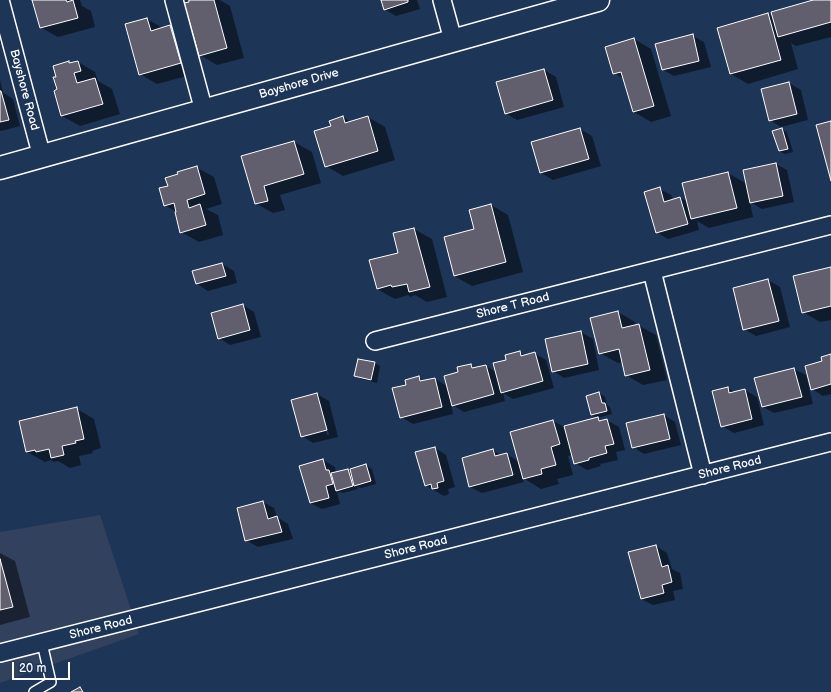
<!DOCTYPE html>
<style>
body{margin:0}
#map{position:relative;width:831px;height:692px;overflow:hidden;background:#1d3557;font-family:"Balsamiq Sans",sans-serif}
canvas{display:block}
.scale{position:absolute;left:12px;top:662px;width:58px;height:18px;box-sizing:border-box;border:2px solid #fff;border-top:0;padding-left:5px;font-size:12px;line-height:14px;white-space:nowrap;color:#fff;-webkit-text-stroke:3px #1d3557;paint-order:stroke}
</style>
<div id="map">
<canvas width="831" height="692"></canvas>
<div class="scale">20 m</div>
</div>
<script>
const ctx = document.querySelector('canvas').getContext('2d');
ctx.lineJoin = 'round';
function fillPath(path, color) {
  ctx.fillStyle = color;
  ctx.fill(path, 'evenodd');
}
function toPath(rows) {
  const path = new Path2D();
  for (const r of rows) {
    path.moveTo(r[0], r[1]);
    for (let i = 2; i < r.length; i += 2) path.lineTo(r[i], r[i + 1]);
  }
  return path;
}
function trace(path, color, width, dash) {
  ctx.strokeStyle = color;
  ctx.lineWidth = width;
  ctx.lineCap = dash ? 'butt' : 'round';
  ctx.setLineDash(dash || []);
  ctx.stroke(path);
}
function write(font, color, halo, rows, align = 'center') {
  ctx.font = font + ' "Balsamiq Sans",sans-serif';
  ctx.lineWidth = 4;
  ctx.setLineDash([]);
  ctx.textBaseline = 'middle';
  ctx.strokeStyle = halo;
  ctx.fillStyle = color;
  for (const [text, x, y, turn = 0] of rows) {
    ctx.save();
    ctx.translate(x, y);
    ctx.rotate((+turn || 0) * Math.PI / 180);
    ctx.textAlign = isNaN(turn) ? turn : align;
    if (halo) ctx.strokeText(text, 0, 0);
    ctx.fillText(text, 0, 0);
    ctx.restore();
  }
}
const built = toPath([
 [100,515,139,634,0,683,0,532]
]);
const shadow = toPath([
 [33,0,80,0,82,6,91,11,95,27,58,37,40,27],
 [190,0,220,0,230,6,244,58,217,65,200,55],
 [382,0,417,0,420,9,396,16,384,9],
 [816,0,831,0,831,37,796,46,791,43,798,69,748,84,731,74,768,14,773,17],
 [147,19,163,28,170,26,187,36,198,73,157,84,140,74],
 [0,28,6,42,0,43],
 [693,36,704,42,711,67,674,76,662,69],
 [634,39,651,49,671,116,651,122,634,112,624,79,614,73],
 [69,62,71,64,78,62,95,72,98,81,112,89,120,114,80,126,62,116,58,90],
 [544,70,556,77,564,107,517,120,505,113],
 [0,80,3,92,2,92,13,99,20,126,1,131,0,131],
 [789,83,801,90,808,120,781,127,770,120],
 [343,117,351,122,368,117,385,127,395,160,343,176,326,166,332,127],
 [580,129,592,136,601,166,553,180,541,173,533,143],
 [781,129,787,132,793,152,785,154,779,151],
 [294,142,312,152,321,183,280,195,285,210,273,213,255,203,242,157],
 [776,164,787,170,794,202,762,209,750,202,753,217,709,228,697,221,699,230,668,239,656,232,660,189,671,195,673,200,680,198,688,202,728,173,747,184],
 [196,167,214,177,222,204,206,209,218,215,223,235,199,242,181,232,177,212,164,205],
 [491,205,508,215,523,272,472,286,454,276,475,230],
 [414,229,432,239,447,297,427,302,415,295,410,297,408,295,395,299,377,289,399,253,394,234],
 [222,264,234,271,237,283,208,291,197,284,193,272],
 [831,268,831,320,820,322,803,312],
 [768,280,780,287,790,327,756,336,744,329],
 [243,305,254,312,261,337,230,345,219,338],
 [618,312,635,322,636,326,638,325,656,335,667,380,643,385,626,375,623,362,618,363,600,353],
 [581,332,593,339,599,370,564,378,553,371],
 [520,352,525,356,534,353,546,360,554,388,513,399,503,393,505,401,464,412,451,404,453,414,413,424,401,417,408,385,406,381,419,378,426,381,435,379,447,386,459,373,471,365,477,368,486,366,496,372,507,360],
 [831,355,831,394,823,396,812,389,823,362],
 [375,363,380,366,377,383,361,379,355,376],
 [794,369,806,375,813,404,774,413,763,407,756,378],
 [728,388,735,392,745,390,757,397,764,425,734,433,722,426],
 [599,393,605,397,607,405,610,407,612,414,597,418,592,415],
 [317,394,329,401,338,437,313,443,302,436],
 [318,402,320,402,329,435,327,435],
 [77,409,94,419,101,448,92,451,93,453,79,456,81,465,70,468,58,461,54,462,51,460,45,462,27,452,20,422],
 [664,415,675,422,681,445,644,454,633,447],
 [597,418,603,421,607,420,619,427,625,450,616,452,618,460,600,464,601,466,587,470,575,463,573,455,568,456,573,475,557,479,559,484,541,489,523,478,524,482,482,493,470,487,463,459,493,450,502,456,507,454,519,462,511,432,553,421,566,428],
 [435,448,446,455,455,487,448,489,449,494,444,496,425,485],
 [323,460,335,467,336,473,348,470,352,472,366,465,372,469,376,484,361,488,357,487,358,489,343,493,340,492,337,493,340,504,322,509,310,503],
 [263,502,274,508,277,517,288,524,293,539,258,547,246,540],
 [656,546,667,553,672,569,680,573,683,589,673,591,675,600,653,605,641,599],
 [0,553,15,561,30,617,0,625]
]);
const building = toPath([
 [32,0,66,0,67,2,73,0,78,18,40,28,32,0],
 [189,0,214,0,227,48,199,56,184,3,189,2,189,0],
 [381,0,408,0,408,2,384,10,381,0],
 [813,0,831,0,831,22,778,37,771,12,813,0],
 [768,13,781,60,730,74,717,28,768,13],
 [147,18,151,31,170,25,181,63,139,75,125,24,147,18],
 [693,34,699,61,662,70,655,44,693,34],
 [634,38,654,106,633,112,621,72,613,74,605,47,634,38],
 [69,61,69,63,78,61,81,71,74,73,77,83,95,78,103,104,61,116,54,91,57,89,53,77,56,77,53,66,69,61],
 [544,69,553,100,505,114,496,82,544,69],
 [789,82,797,114,769,121,761,89,789,82],
 [0,91,1,91,9,120,0,122,0,91],
 [343,116,345,123,368,116,378,151,325,167,314,131,331,126,329,121,343,116],
 [831,121,831,181,816,125,831,121],
 [580,128,589,159,540,173,531,142,580,128],
 [782,128,788,149,779,151,772,131,782,128],
 [294,141,304,174,264,186,268,201,255,204,241,156,294,141],
 [776,163,783,196,750,203,743,170,776,163],
 [197,166,205,194,187,200,189,208,200,204,206,225,180,233,175,212,176,212,174,203,164,206,159,188,168,186,165,178,178,174,177,172,197,166],
 [728,172,737,208,691,219,682,183,728,172],
 [660,187,664,202,680,197,688,224,656,233,644,192,660,187],
 [491,204,506,262,454,276,444,237,474,229,469,210,491,204],
 [414,228,430,287,409,292,407,284,392,287,391,285,377,289,369,260,398,253,393,233,414,228],
 [222,263,226,276,196,284,192,271,222,263],
 [831,267,831,306,802,313,793,276,831,267],
 [768,279,779,321,743,330,733,288,768,279],
 [243,304,250,330,218,339,211,313,243,304],
 [618,311,622,328,639,324,650,370,625,376,619,349,599,354,590,318,618,311],
 [581,331,588,364,552,372,545,339,581,331],
 [520,351,521,356,535,352,543,381,501,393,493,363,506,360,505,355,520,351],
 [831,354,831,384,811,390,805,366,822,361,821,357,831,354],
 [358,359,375,362,371,380,354,376,358,359],
 [471,364,472,368,486,365,494,394,452,406,444,376,458,372,457,367,471,364],
 [794,368,802,397,762,407,754,378,794,368],
 [419,376,420,381,435,378,442,407,400,418,392,388,406,385,405,380,419,376],
 [728,387,729,393,745,389,752,419,721,427,712,391,728,387],
 [599,392,602,403,605,403,607,411,591,415,586,396,599,392],
 [317,393,327,430,301,437,291,400,317,393],
 [77,407,84,439,75,441,76,443,62,446,64,455,51,458,49,449,36,452,35,450,26,452,19,421,77,407],
 [664,414,670,439,632,448,626,423,664,414],
 [598,417,599,421,607,419,614,444,605,446,607,453,589,458,589,460,574,464,564,426,598,417],
 [553,420,560,444,551,447,556,465,541,469,542,474,523,479,510,432,553,420],
 [435,447,444,481,437,483,438,488,432,489,431,484,425,486,415,452,435,447],
 [493,449,495,456,507,453,513,475,469,487,462,458,493,449],
 [323,459,326,470,329,470,333,484,326,486,329,498,310,503,299,466,323,459],
 [366,464,371,481,354,486,350,469,366,464],
 [348,469,353,486,336,491,331,473,348,469],
 [263,501,268,519,277,516,282,532,245,541,237,508,263,501],
 [656,545,662,567,668,565,672,582,662,585,664,593,641,599,628,552,656,545],
 [0,559,13,607,0,610,0,559],
 [80,687,83,692,71,692,80,687]
]);
const service = toPath([
 [34,692,51,682,42,643]
]);
const minor = toPath([
 [0,0,42,157],
 [174,0,204,111],
 [442,0,453,40],
 [652,271,703,475],
 [375,341,831,225],
 [0,653,831,442]
]);
const tertiary = toPath([
 [0,168,598,0]
]);
const streetNames = [
 ["Bayshore Drive",299,84,-16],
 ["Bayshore Road",24,90,75],
 ["Shore T Road",513,306,-14],
 ["Shore Road",730,468,-14],
 ["Shore Road",416,548,-14],
 ["Shore Road",101,628,-14]
];
fillPath(built, '#31415e');
fillPath(shadow, '#0007');
fillPath(building, '#615e6d');
trace(building, '#fff', 1);
trace(service, '#fff', 12);
trace(minor, '#fff', 20);
trace(tertiary, '#fff', 25);
trace(service, '#1d3557', 9);
trace(minor, '#1d3557', 17);
trace(tertiary, '#1d3557', 22);
write('12px', '#fff', '#1d3557', streetNames);
</script>
